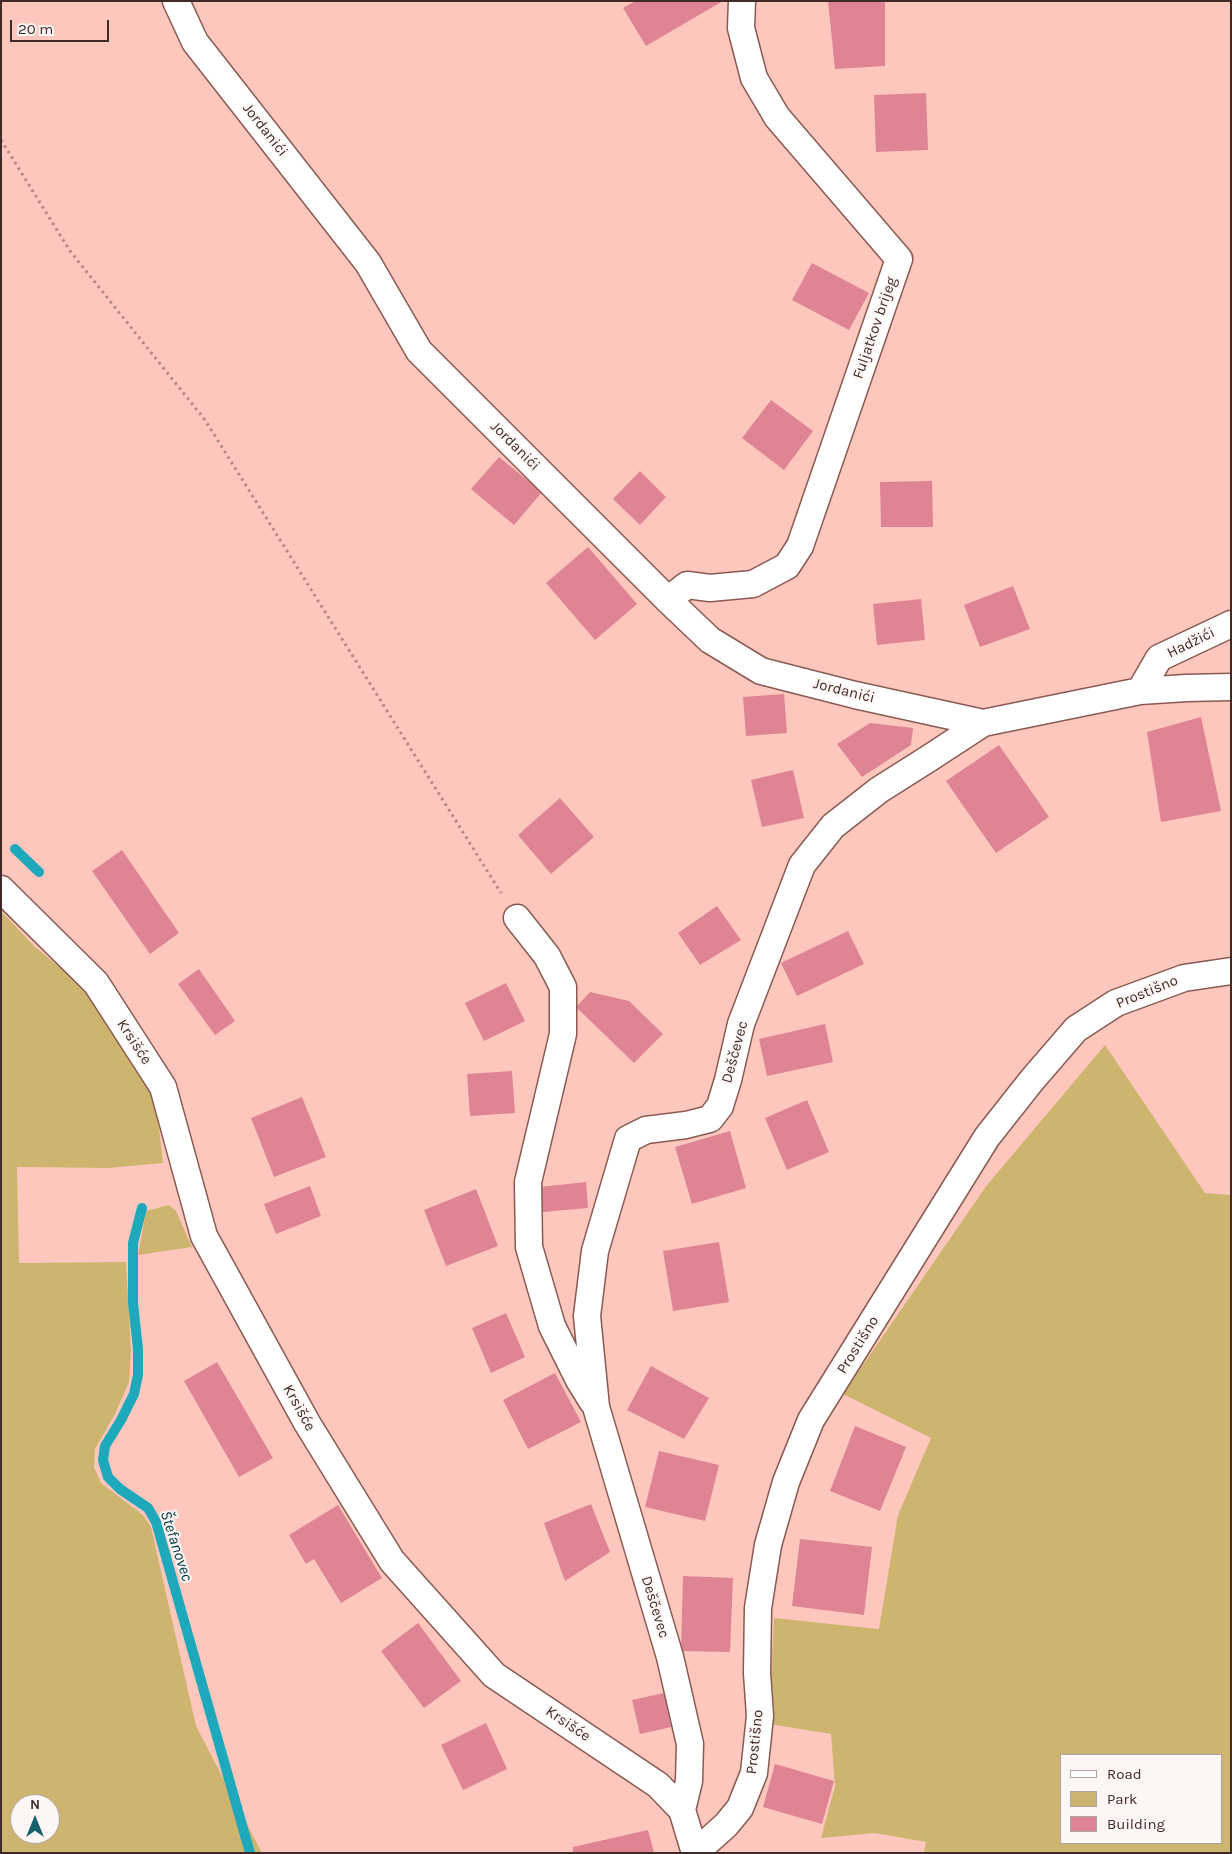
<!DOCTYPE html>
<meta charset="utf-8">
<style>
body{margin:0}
#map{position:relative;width:1232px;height:1854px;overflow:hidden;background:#fec7be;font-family:Karla,sans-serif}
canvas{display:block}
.frame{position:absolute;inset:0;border:2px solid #3f2a27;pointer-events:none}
.legend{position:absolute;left:1060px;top:1754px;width:162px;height:90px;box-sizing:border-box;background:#fcf6f5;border:1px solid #b0a4a3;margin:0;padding:6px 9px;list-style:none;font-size:15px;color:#3f2a27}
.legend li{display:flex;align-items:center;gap:10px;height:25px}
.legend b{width:25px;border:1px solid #b0a4a3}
.north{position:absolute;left:10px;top:1794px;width:50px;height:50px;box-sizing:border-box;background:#fcf6f5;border:1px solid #b0a4a3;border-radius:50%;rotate:0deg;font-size:14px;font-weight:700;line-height:20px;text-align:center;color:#3f2a27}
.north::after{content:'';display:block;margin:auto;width:18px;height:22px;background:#14616c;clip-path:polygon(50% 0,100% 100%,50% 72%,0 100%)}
.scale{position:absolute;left:10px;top:20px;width:99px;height:22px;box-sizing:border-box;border:2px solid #3f2a27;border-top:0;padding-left:6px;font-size:15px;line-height:18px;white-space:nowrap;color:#3f2a27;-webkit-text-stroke:4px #fcf6f5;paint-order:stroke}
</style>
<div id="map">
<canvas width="1232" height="1854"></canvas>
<div class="frame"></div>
<ul class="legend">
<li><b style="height:6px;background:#fff"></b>Road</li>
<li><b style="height:14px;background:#ceb56f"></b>Park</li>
<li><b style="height:14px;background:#de8493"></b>Building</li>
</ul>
<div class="north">N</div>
<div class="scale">20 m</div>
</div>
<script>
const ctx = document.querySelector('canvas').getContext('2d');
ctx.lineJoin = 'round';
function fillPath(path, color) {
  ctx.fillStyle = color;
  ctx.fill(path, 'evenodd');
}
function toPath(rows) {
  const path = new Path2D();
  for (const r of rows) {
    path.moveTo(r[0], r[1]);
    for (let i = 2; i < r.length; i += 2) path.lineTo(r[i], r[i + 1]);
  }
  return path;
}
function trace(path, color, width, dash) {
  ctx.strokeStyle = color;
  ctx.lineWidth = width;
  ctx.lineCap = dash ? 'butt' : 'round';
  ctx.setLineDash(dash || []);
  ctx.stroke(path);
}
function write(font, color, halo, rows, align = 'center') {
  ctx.font = font + ' Karla,sans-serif';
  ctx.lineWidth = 4;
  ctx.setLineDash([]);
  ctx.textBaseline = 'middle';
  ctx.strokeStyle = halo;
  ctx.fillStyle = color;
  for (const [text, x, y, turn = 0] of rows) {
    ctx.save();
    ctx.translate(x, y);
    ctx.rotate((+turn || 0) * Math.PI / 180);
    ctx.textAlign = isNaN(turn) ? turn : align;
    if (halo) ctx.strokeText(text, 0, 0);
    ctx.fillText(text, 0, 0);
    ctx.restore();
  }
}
const green = toPath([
 [1,911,34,946,87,990,155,1093,163,1163,109,1168,17,1167,19,1263,126,1262,131,1351,129,1382,115,1414,95,1449,94,1467,101,1483,143,1515,151,1527,196,1726,262,1853,1,1853],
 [20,1804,50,1804,50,1834,20,1834],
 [1105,1045,1205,1193,1231,1195,1231,1853,924,1853,926,1842,875,1833,821,1838,835,1786,831,1734,769,1724,774,1618,879,1629,898,1515,931,1438,843,1394,987,1185],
 [1061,1755,1221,1755,1221,1843,1061,1843],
 [169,1205,176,1211,192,1247,138,1255,146,1211]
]);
const stream = toPath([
 [15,849,39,872],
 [142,1208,133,1243,133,1303,138,1349,138,1375,134,1394,121,1420,105,1446,103,1460,108,1477,120,1489,148,1508,156,1522,250,1853]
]);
const building = toPath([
 [636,1,723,1,646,46,623,8],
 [828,1,885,1,885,66,835,69],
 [926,93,928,150,876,152,874,95],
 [812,263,869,293,849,330,792,300],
 [771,400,813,431,784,470,742,438],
 [499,457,542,492,514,525,471,489],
 [640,471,666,497,640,525,613,499],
 [932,481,933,527,881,527,880,482],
 [588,547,637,604,595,640,546,583],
 [1013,586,1030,629,980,647,964,605],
 [921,599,925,640,877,645,873,604],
 [784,694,787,733,746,736,743,697],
 [1201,717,1221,811,1161,822,1147,732],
 [870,723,913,728,911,745,862,777,837,744],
 [999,745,1049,817,996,853,946,781],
 [793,770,804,818,762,827,751,780],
 [560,798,594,837,551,874,518,835],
 [122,850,179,933,150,954,92,871],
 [717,906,741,940,700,965,678,933],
 [848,931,864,964,797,996,781,963],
 [199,969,235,1021,215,1035,178,984],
 [506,983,525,1021,484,1041,465,1003],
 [590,992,629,1001,663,1034,634,1063,576,1007],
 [825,1024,833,1062,767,1076,759,1039],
 [512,1071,515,1113,470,1116,467,1074],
 [302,1097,326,1157,274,1177,251,1118],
 [807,1100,829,1152,787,1170,765,1118],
 [730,1131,746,1188,692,1204,675,1147],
 [586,1182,588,1208,543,1212,540,1187],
 [310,1186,321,1216,276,1234,264,1204],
 [476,1189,498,1246,446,1266,424,1210],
 [719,1242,729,1302,673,1311,663,1251],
 [506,1313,525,1357,491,1373,472,1328],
 [217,1362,273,1458,239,1477,184,1381],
 [651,1366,709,1398,684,1439,627,1410],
 [555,1373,581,1422,528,1449,503,1400],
 [855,1426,906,1447,880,1511,830,1491],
 [659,1451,719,1465,705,1521,645,1507],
 [591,1504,610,1552,565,1581,544,1523],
 [338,1505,382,1578,341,1603,314,1559,306,1564,289,1535],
 [800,1539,872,1547,864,1615,792,1606],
 [683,1576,733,1578,730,1652,681,1651],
 [418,1623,461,1681,424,1708,381,1651],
 [664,1693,671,1727,640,1734,632,1700],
 [486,1723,507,1769,463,1790,441,1745],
 [775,1764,834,1781,822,1824,763,1807],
 [648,1830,654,1853,573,1853,573,1847]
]);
const path = toPath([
 [1,140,70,251,205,420,501,893]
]);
const minor = toPath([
 [176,1,195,42,368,263,419,351,668,600,710,640,761,671,855,695,983,723],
 [668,600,687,585,710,588,753,584,787,566,800,546,899,259,777,117,754,78,741,28,742,1],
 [1140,691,1159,658,1231,624],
 [1,889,96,983,163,1087,204,1236,307,1423,392,1561,494,1675,658,1785,682,1810,695,1853],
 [517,918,547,956,563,987,563,1034,528,1182,529,1247,552,1326,579,1380,592,1401],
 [682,1810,689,1781,690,1744,670,1657,596,1407,587,1316,595,1251,628,1139,646,1130,686,1125,710,1119,720,1106,728,1080,741,1024,802,865,833,826,879,790,928,759,983,723,1140,691,1186,688,1231,687],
 [695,1853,726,1825,740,1808,754,1773,760,1716,757,1673,758,1608,768,1545,786,1482,811,1420,987,1137,1032,1080,1076,1029,1116,1003,1184,978,1231,971]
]);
const streetNames = [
 ["Jordanići",265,130,52],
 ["Fuljatkov brijeg",875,328,-71],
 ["Jordanići",515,446,45],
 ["Hadžići",1191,643,-26],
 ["Jordanići",844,691,14],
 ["Prostišno",1147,992,-22],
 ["Krsišće",134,1042,57],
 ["Deščevec",735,1052,-75],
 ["Prostišno",858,1345,-58],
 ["Krsišće",299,1408,61],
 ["Deščevec",655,1607,73],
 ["Krsišće",568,1724,34],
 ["Prostišno",755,1742,-84]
];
const waterNames = [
 ["Štefanovec",176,1546,72]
];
fillPath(green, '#ceb56f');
trace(stream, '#1ea8bb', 10);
fillPath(building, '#de8493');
trace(minor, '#895a52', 29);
trace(path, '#b28882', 3, [2.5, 4]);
trace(minor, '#fff', 26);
write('15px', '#3f2a27', '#fcf6f5', streetNames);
write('italic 16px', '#003b44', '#fcf6f5', waterNames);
</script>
